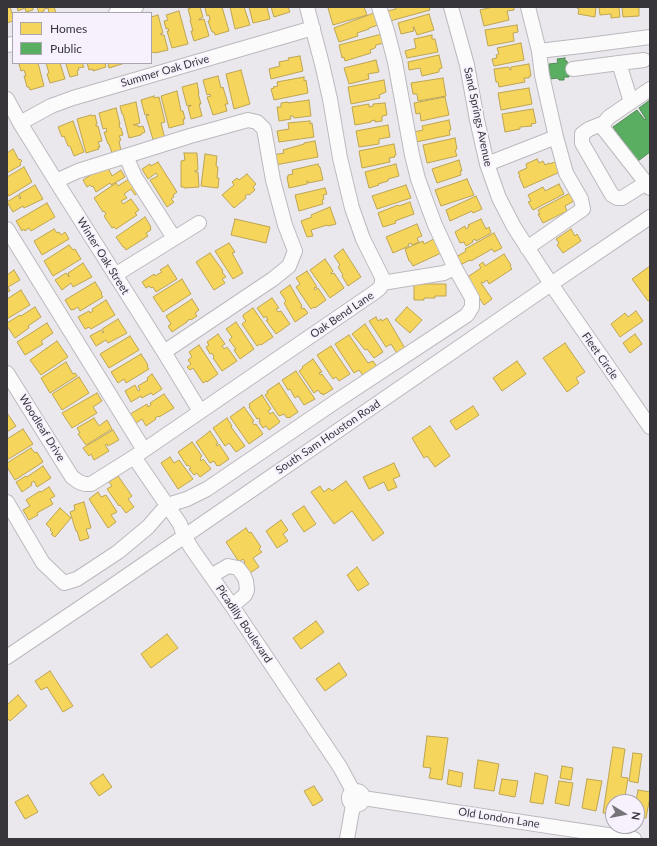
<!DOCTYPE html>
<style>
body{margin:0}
#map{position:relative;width:657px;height:846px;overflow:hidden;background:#eae7ed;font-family:Lato,sans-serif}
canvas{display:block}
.frame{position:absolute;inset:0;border:8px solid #37353a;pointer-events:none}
.legend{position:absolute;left:12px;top:12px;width:140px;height:52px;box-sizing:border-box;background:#f7f1fd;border:1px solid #aaa6af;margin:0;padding:5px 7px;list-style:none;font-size:12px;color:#37353a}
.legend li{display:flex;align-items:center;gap:8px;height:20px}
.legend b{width:20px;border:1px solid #aaa6af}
.north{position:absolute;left:605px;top:794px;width:40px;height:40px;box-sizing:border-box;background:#f7f1fd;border:1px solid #aaa6af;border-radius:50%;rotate:100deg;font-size:11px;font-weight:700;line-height:16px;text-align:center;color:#37353a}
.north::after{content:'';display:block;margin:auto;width:14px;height:18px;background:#767379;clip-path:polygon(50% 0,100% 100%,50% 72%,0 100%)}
</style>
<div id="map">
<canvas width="657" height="846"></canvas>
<div class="frame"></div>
<ul class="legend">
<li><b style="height:11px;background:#f6d55c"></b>Homes</li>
<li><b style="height:11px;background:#5aae61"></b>Public</li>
</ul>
<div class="north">N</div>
</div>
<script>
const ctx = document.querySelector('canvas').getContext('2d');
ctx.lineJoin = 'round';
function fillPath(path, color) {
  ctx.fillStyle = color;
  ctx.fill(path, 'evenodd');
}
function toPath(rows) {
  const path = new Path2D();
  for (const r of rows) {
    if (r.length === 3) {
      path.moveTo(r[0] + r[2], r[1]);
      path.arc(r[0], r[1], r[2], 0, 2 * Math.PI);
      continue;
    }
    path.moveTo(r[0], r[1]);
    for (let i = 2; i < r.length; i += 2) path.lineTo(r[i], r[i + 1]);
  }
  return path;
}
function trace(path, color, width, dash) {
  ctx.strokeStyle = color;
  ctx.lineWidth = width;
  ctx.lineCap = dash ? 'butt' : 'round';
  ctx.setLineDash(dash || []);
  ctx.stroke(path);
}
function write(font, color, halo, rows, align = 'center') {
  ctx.font = font + ' Lato,sans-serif';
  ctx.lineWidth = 4;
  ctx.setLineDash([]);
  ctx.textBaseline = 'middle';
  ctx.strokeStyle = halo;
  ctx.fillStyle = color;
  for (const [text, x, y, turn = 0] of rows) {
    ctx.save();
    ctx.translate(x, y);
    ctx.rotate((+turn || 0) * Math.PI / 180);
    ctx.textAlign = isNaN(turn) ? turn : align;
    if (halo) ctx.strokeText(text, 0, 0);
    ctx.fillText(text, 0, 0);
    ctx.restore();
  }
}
const homes = toPath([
 [7,7,10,7,13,16,12,16,13,20,13,21,7,23,7,7],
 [17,7,33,7,33,10,26,12,25,8,18,11,17,7],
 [37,7,54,7,56,13,49,13,48,8,44,9,44,11,39,13,37,7],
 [193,7,200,7,203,17,199,19,199,20,204,19,209,36,194,41,191,31,193,31,190,20,191,20,188,9,193,7],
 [208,7,222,7,229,31,215,35,214,32,212,32,208,21,210,20,209,15,207,16,205,8,208,7],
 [230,7,244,7,250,25,235,29,230,7],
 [249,7,267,7,270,19,253,23,249,7],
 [271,7,288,7,290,12,274,17,271,7],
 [332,7,364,7,367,15,333,25,328,8,332,7],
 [395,7,429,7,430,10,390,21,387,11,396,9,395,7],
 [493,7,514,7,514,10,507,11,509,20,484,26,480,10,493,7],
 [575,7,596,7,595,17,578,14,579,9,575,7],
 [599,7,619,7,620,17,611,18,611,14,600,15,599,7],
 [622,7,639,7,639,16,623,17,622,7],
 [179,11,188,44,172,48,167,31,169,31,168,28,166,29,164,21,168,20,166,15,179,11],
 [374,13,378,25,369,28,369,29,357,33,358,36,339,42,334,28,374,13],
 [429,14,434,30,417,35,414,27,413,27,414,31,401,34,398,23,429,14],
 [158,15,163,33,160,34,161,35,164,35,168,50,155,53,154,52,151,53,151,17,158,15],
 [517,25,518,32,513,33,514,41,488,46,485,30,517,25],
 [382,34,384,43,376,45,375,48,370,50,371,53,345,61,344,57,342,58,339,45,382,34],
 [432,35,432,39,435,39,438,52,407,58,405,51,416,48,414,39,432,35],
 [521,43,524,60,494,66,492,59,497,58,496,55,499,54,497,48,521,43],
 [439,55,442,68,439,69,439,72,422,76,420,68,409,70,408,62,439,55],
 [300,56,303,71,271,79,269,69,280,66,279,62,289,60,288,58,300,56],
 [376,60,379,72,368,74,369,79,349,84,344,68,376,60],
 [21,63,38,63,44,86,30,90,29,87,27,87,24,76,26,76,24,70,21,71,19,64,21,63],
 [46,63,60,63,65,79,50,83,47,74,49,73,46,63],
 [68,63,82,63,84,67,78,68,79,70,77,71,78,75,70,77,66,64,68,63],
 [87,63,105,63,106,67,93,71,93,69,89,70,87,63],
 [108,63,125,63,109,68,108,63],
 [529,64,531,76,529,76,529,78,524,78,525,82,499,87,498,82,496,82,494,69,509,67,510,70,511,70,511,67,529,64],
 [241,70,250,104,234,109,226,74,241,70],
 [218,76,221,88,223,87,228,104,225,104,227,111,213,115,207,97,211,96,210,94,207,95,203,80,218,76],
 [304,77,304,81,306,80,308,93,274,100,271,89,274,88,273,87,278,86,277,82,304,77],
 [443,78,446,96,418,101,417,94,413,94,411,83,443,78],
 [384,80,386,92,379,95,380,98,351,104,348,87,384,80],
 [197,83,199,93,198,93,201,104,199,104,202,116,191,119,188,107,191,106,191,105,187,106,182,87,197,83],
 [529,88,532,104,501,110,498,93,529,88],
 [177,91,181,111,183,111,185,119,183,119,184,124,169,128,161,96,177,91],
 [154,96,154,98,159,97,165,122,161,123,165,139,154,143,146,116,149,115,148,114,145,115,141,100,154,96],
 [445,97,449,115,421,121,420,113,416,114,414,103,445,97],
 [309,100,311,116,294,118,293,116,290,116,291,119,279,121,277,107,281,107,281,103,288,102,288,103,309,100],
 [136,102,140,123,133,125,138,125,138,127,143,126,145,132,141,134,141,135,129,138,123,114,122,114,120,106,136,102],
 [385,103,387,115,382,116,382,121,375,122,375,120,371,121,371,122,355,125,352,107,369,104,369,107,373,106,373,104,385,103],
 [116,108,120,124,119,124,120,128,121,128,123,135,119,136,121,140,119,141,121,151,112,153,109,144,108,144,104,132,107,132,106,128,103,129,99,113,116,108],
 [533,109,536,123,531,124,532,126,520,127,520,129,505,132,502,114,533,109],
 [91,115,92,116,95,115,97,124,96,124,96,126,98,126,102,141,98,142,100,147,98,147,99,149,86,153,77,119,91,115],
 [449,120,451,130,449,130,450,135,416,142,414,132,423,130,422,126,449,120],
 [73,121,84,152,74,156,70,146,68,146,64,136,62,137,58,127,73,121],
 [310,121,310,124,312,123,314,137,279,142,277,131,289,129,288,123,310,121],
 [388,125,390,137,379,139,379,144,359,147,356,131,388,125],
 [455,138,457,149,455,150,457,156,427,163,423,145,455,138],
 [315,141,318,157,275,165,273,155,284,153,283,150,304,144,304,143,315,141],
 [394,144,396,155,394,156,395,157,389,158,390,162,362,168,359,151,394,144],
 [13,149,19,160,20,159,22,161,20,163,21,165,7,173,7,153,13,149],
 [184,153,197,153,198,170,195,171,195,172,198,172,199,187,184,188,184,187,181,187,181,161,185,160,184,153],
 [205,154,217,156,216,166,218,167,217,178,219,178,218,188,201,186,205,154],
 [537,159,539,163,543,161,545,165,549,163,550,164,557,161,562,171,524,188,519,176,520,176,518,172,527,168,526,164,537,159],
 [459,160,462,171,460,171,461,175,437,183,432,169,459,160],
 [158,162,177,192,173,195,174,197,171,199,174,202,167,207,150,180,158,176,156,173,148,179,142,169,150,164,151,166,158,162],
 [318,164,319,167,320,167,323,180,308,183,308,181,307,181,307,184,289,188,287,177,288,177,288,175,293,174,292,170,318,164],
 [396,164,399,176,388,179,388,181,378,184,379,185,369,188,365,172,396,164],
 [24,167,32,182,9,196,7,193,7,177,24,167],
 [103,167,105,170,108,168,112,176,121,170,125,177,111,185,110,183,96,192,93,186,92,187,90,185,87,187,83,180,103,167],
 [247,174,256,184,253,187,255,190,249,195,248,194,245,196,246,198,234,208,222,195,234,185,232,182,237,178,239,180,247,174],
 [129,179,138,193,135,195,131,189,124,194,127,198,121,201,123,204,131,199,139,210,135,213,137,215,116,229,114,227,112,228,104,216,106,214,104,211,103,212,94,198,116,183,118,186,129,179],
 [467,179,474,195,441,206,435,190,467,179],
 [559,184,564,194,533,210,528,202,531,201,528,195,543,187,545,191,559,184],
 [35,185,43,199,24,208,23,206,13,212,7,202,18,195,20,199,21,198,19,194,35,185],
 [406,185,411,198,377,209,372,196,406,185],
 [325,188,327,194,323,195,324,199,322,200,323,204,299,211,295,195,325,188],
 [570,193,574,201,565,206,567,211,543,223,538,214,540,214,538,210,570,193],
 [476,196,482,209,473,213,472,211,450,221,446,210,476,196],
 [410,202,414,214,395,221,396,223,383,227,378,213,398,205,399,206,410,202],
 [47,203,55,217,31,231,29,228,25,231,24,229,22,231,16,221,47,203],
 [330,207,336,224,328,226,327,225,311,230,313,236,307,237,301,221,312,217,311,215,330,207],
 [145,217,151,227,150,228,151,230,146,233,148,236,126,250,124,247,123,247,116,237,145,217],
 [235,219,270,227,266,243,231,235,235,219],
 [481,219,486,229,489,227,491,233,476,241,475,239,472,241,473,242,466,246,464,242,460,243,455,232,465,226,466,229,469,227,468,225,481,219],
 [417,224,422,236,417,238,419,242,412,245,411,243,408,244,409,246,393,253,386,237,417,224],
 [54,229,57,233,59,232,61,235,65,232,69,239,42,255,34,241,54,229],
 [571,229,575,236,577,234,581,241,563,253,557,245,559,243,556,239,571,229],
 [494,233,502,248,494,252,492,249,471,261,470,260,460,265,456,257,466,251,465,249,494,233],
 [434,239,441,253,413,266,410,261,409,261,405,249,423,241,424,244,434,239],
 [229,243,235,252,232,253,243,273,233,279,215,251,229,243],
 [69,245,73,250,75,249,81,259,53,276,44,261,69,245],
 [343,249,361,277,348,286,342,276,343,275,338,267,340,265,334,256,343,249],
 [210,253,223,271,222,272,226,277,222,279,225,283,214,290,196,262,210,253],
 [504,254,511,265,510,266,512,269,489,284,487,280,483,283,482,282,481,283,492,299,484,305,466,278,481,268,479,265,483,262,485,266,504,254],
 [325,259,333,271,331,273,331,274,334,273,344,288,330,298,310,270,325,259],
 [83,263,92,277,73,287,71,283,62,290,55,280,66,273,69,277,69,276,68,273,83,263],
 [168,265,177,279,156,292,153,287,151,288,149,286,146,288,142,282,154,274,155,276,162,272,160,270,168,265],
 [650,266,650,300,648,301,632,279,650,266],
 [14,270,20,280,8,287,10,291,7,292,7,275,14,270],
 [307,271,317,287,314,288,315,290,318,288,326,300,315,308,314,307,311,309,296,287,300,284,296,278,307,271],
 [182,279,191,294,163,312,153,297,182,279],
 [95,282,102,293,101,294,103,297,80,311,78,307,73,310,73,309,71,310,65,300,95,282],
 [414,284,446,284,446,296,435,296,435,298,424,298,424,300,414,300,414,284],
 [290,285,302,306,301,307,302,309,304,308,308,313,295,322,284,303,286,301,280,292,290,285],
 [21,290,30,305,7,319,7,299,21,290],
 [272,298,279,308,276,309,278,312,281,311,290,324,276,334,266,320,268,320,266,316,264,318,257,308,272,298],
 [192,299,199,310,195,313,197,316,191,320,190,319,187,321,187,322,172,332,168,326,171,324,166,316,192,299],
 [106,300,115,315,91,329,89,327,85,329,78,317,89,311,90,313,93,311,92,309,106,300],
 [35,307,41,317,28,326,29,328,15,338,7,326,7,323,20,315,21,316,35,307],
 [407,307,422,320,410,333,395,320,407,307],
 [253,308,273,337,261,345,260,344,257,346,242,324,246,321,243,317,243,315,253,308],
 [636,311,643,321,620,337,611,324,625,313,628,317,636,311],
 [376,317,378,321,381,319,382,321,387,318,406,350,398,355,391,344,386,347,369,321,376,317],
 [118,319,127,333,108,343,106,340,96,346,90,336,101,330,103,333,104,332,102,329,118,319],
 [236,322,254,349,240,359,234,350,236,349,229,340,232,337,226,329,236,322],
 [47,323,53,333,41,341,43,344,25,355,17,342,47,323],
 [365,324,383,352,374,358,367,349,365,350,352,334,365,324],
 [218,334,225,344,222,346,224,349,227,347,237,361,222,371,213,358,214,357,212,353,210,354,206,347,209,345,207,342,218,334],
 [635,334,642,344,630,353,623,343,635,334],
 [349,335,368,363,373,361,377,367,364,377,359,370,354,373,335,344,349,335],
 [130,336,139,350,109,368,100,354,130,336],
 [57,341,68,357,41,375,30,360,57,341],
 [565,343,585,372,576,378,579,383,567,392,543,358,565,343],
 [199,345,218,374,207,382,206,381,203,383,193,368,190,370,187,367,191,364,188,360,192,357,189,352,199,345],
 [331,346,350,374,339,381,336,377,333,379,317,355,331,346],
 [141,354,148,365,147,366,149,369,126,383,124,379,118,383,111,372,141,354],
 [313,359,322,372,319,373,320,375,322,374,333,389,323,395,322,393,321,394,318,390,314,393,299,371,303,368,302,367,313,359],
 [517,361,526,374,502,391,493,378,517,361],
 [66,362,73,374,75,373,76,374,77,376,50,393,41,378,66,362],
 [296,371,315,399,304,405,298,396,295,398,290,389,288,390,282,380,296,371],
 [152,374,162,389,153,395,151,393,142,398,141,396,131,402,125,391,135,385,138,391,140,390,138,386,148,380,147,378,152,374],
 [79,377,89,393,62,410,52,394,79,377],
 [279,383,298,412,289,418,288,417,287,418,284,414,279,416,265,395,268,393,267,391,279,383],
 [97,393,102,401,93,407,97,413,72,428,62,413,97,393],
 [164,394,174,408,159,417,158,416,155,418,156,419,146,426,142,419,133,425,127,416,147,404,148,407,151,405,150,403,164,394],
 [262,395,271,409,268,411,270,414,273,412,280,422,269,430,266,426,263,428,259,422,260,420,259,418,257,419,249,407,250,406,249,404,262,395],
 [473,406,479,415,456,430,450,421,473,406],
 [244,407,254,421,252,422,254,425,256,424,263,434,249,444,230,417,244,407],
 [7,413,16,426,7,432,7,413],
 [94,418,99,426,107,420,112,429,86,445,78,434,80,433,77,428,94,418],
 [227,418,232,426,231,427,245,446,236,452,229,443,225,446,213,428,227,418],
 [430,426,450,456,435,467,427,456,424,458,412,438,430,426],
 [23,429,33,444,7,460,7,439,23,429],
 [113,430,119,440,108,446,107,444,105,445,109,451,94,460,91,454,89,456,83,448,113,430],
 [210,431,218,443,216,444,217,446,219,444,229,459,219,466,218,465,217,466,214,461,210,463,196,442,210,431],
 [192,442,202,456,200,458,201,461,203,459,211,469,200,477,197,473,194,475,189,469,191,468,188,465,187,466,178,452,192,442],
 [31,448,35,453,37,452,43,462,15,480,7,467,7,463,31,448],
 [170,457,174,463,179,460,193,479,178,489,161,463,170,457],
 [394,463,400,476,393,479,397,487,388,491,384,482,369,489,363,477,394,463],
 [43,466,51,478,37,487,34,481,31,483,32,485,22,492,16,482,26,476,27,477,43,466],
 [118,476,132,496,128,499,134,507,126,513,120,505,119,506,107,489,112,486,109,482,118,476],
 [346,481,384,533,373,541,352,511,334,524,311,492,320,486,324,492,329,488,332,491,346,481],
 [49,487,55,496,50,499,53,504,37,513,38,515,29,520,23,510,30,506,26,500,40,491,41,492,49,487],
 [98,492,101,497,106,495,117,512,111,515,116,522,108,528,89,499,98,492],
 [84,502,91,528,86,529,89,538,80,541,77,531,76,531,70,512,75,510,74,505,84,502],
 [304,506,316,524,304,532,292,514,304,506],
 [60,508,71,518,55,537,51,534,53,533,50,530,51,529,46,524,60,508],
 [281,520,288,530,283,534,288,541,277,548,266,531,281,520],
 [246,528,249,533,251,532,261,547,259,549,262,552,253,558,259,567,250,573,244,563,245,562,243,559,239,562,226,542,246,528],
 [357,567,369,584,358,591,347,575,357,567],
 [316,621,324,632,301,649,293,638,316,621],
 [167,634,178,648,151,668,141,654,167,634],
 [339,663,347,675,325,691,316,679,339,663],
 [50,671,73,706,63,712,47,687,41,690,35,681,50,671],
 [18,695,27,706,10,721,7,718,7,705,18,695],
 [427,736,448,738,442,780,429,778,431,768,423,767,427,736],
 [613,747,625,749,621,777,628,778,624,802,613,802,613,814,603,813,613,747],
 [633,753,642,754,638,783,629,781,633,753],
 [478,760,499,764,494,791,474,788,478,760],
 [562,766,573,768,571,780,560,778,562,766],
 [449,770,463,773,461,787,447,784,449,770],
 [535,773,548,776,543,804,530,802,535,773],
 [103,774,112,787,99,796,90,783,103,774],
 [502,779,518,781,515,797,499,794,502,779],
 [587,779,602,781,596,811,582,808,587,779],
 [559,781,573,783,569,806,555,803,559,781],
 [314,786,323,800,313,806,304,791,314,786],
 [638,790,650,792,650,797,646,818,637,817,637,802,636,802,638,790],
 [28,795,38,812,25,819,15,802,28,795]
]);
const public = toPath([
 [565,58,565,61,567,61,569,77,564,77,564,80,559,80,558,78,550,79,549,64,558,63,557,59,565,58],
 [650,100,650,152,638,161,613,127,637,110,645,120,646,119,639,108,650,100]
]);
const minor = toPath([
 [379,7,387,31,395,62,412,155,418,179,426,201,435,225,455,268],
 [451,7,467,65,477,120,487,164,499,198,514,227,551,284,650,427],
 [528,7,539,51,589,45,650,37],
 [116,13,136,7],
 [7,45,13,44],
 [573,69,619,63],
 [650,89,609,117,604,123,603,128,650,188],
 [7,99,20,123,56,181,164,352,200,411],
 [631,102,619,63,644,60],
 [20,123,51,106,73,98,313,28],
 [604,123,589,129,582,134,582,143,612,195,617,198,622,198,646,183],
 [126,156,135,177,174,238],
 [487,164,556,137],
 [56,181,78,171,190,136,248,120,257,122,264,129,273,180,285,225,295,251,289,266,273,279,164,352],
 [7,229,144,450],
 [527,248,583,209,581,199,566,173,556,137,542,75,539,51],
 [115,275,199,223],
 [7,373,72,477,79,482,85,484,91,484,134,457,375,292,380,288,382,283,382,277,363,239,352,208,340,158,330,99,322,64,307,7],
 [134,457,180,524,184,536,192,549,232,606,340,767,353,791],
 [7,502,43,563,64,583,77,579,118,552,148,527,161,512,167,507,174,503,187,499,207,489,335,402,467,315,472,307,472,298,455,268,444,273,382,283],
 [211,576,228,566,238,568,244,576,246,581,247,590,245,595,232,606],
 [7,657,102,593,551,284,650,217],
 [356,798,7],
 [363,798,634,839],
 [347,839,353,805]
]);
const streetNames = [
 ["Summer Oak Drive",165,71,-16],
 ["Sand Springs Avenue",478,117,78],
 ["Winter Oak Street",103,256,58],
 ["Oak Bend Lane",342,315,-34],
 ["Fleet Circle",600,356,55],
 ["Woodleaf Drive",42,428,58],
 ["South Sam Houston Road",328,437,-34],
 ["Picadilly Boulevard",244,624,56],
 ["Old London Lane",499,818,9]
];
fillPath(homes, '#f6d55c');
trace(homes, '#bda552', 1);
fillPath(public, '#5aae61');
trace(public, '#508a55', 1);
trace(minor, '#bcb9be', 16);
trace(minor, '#fcfbfc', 14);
write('11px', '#37353a', '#f7f1fd', streetNames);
</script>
